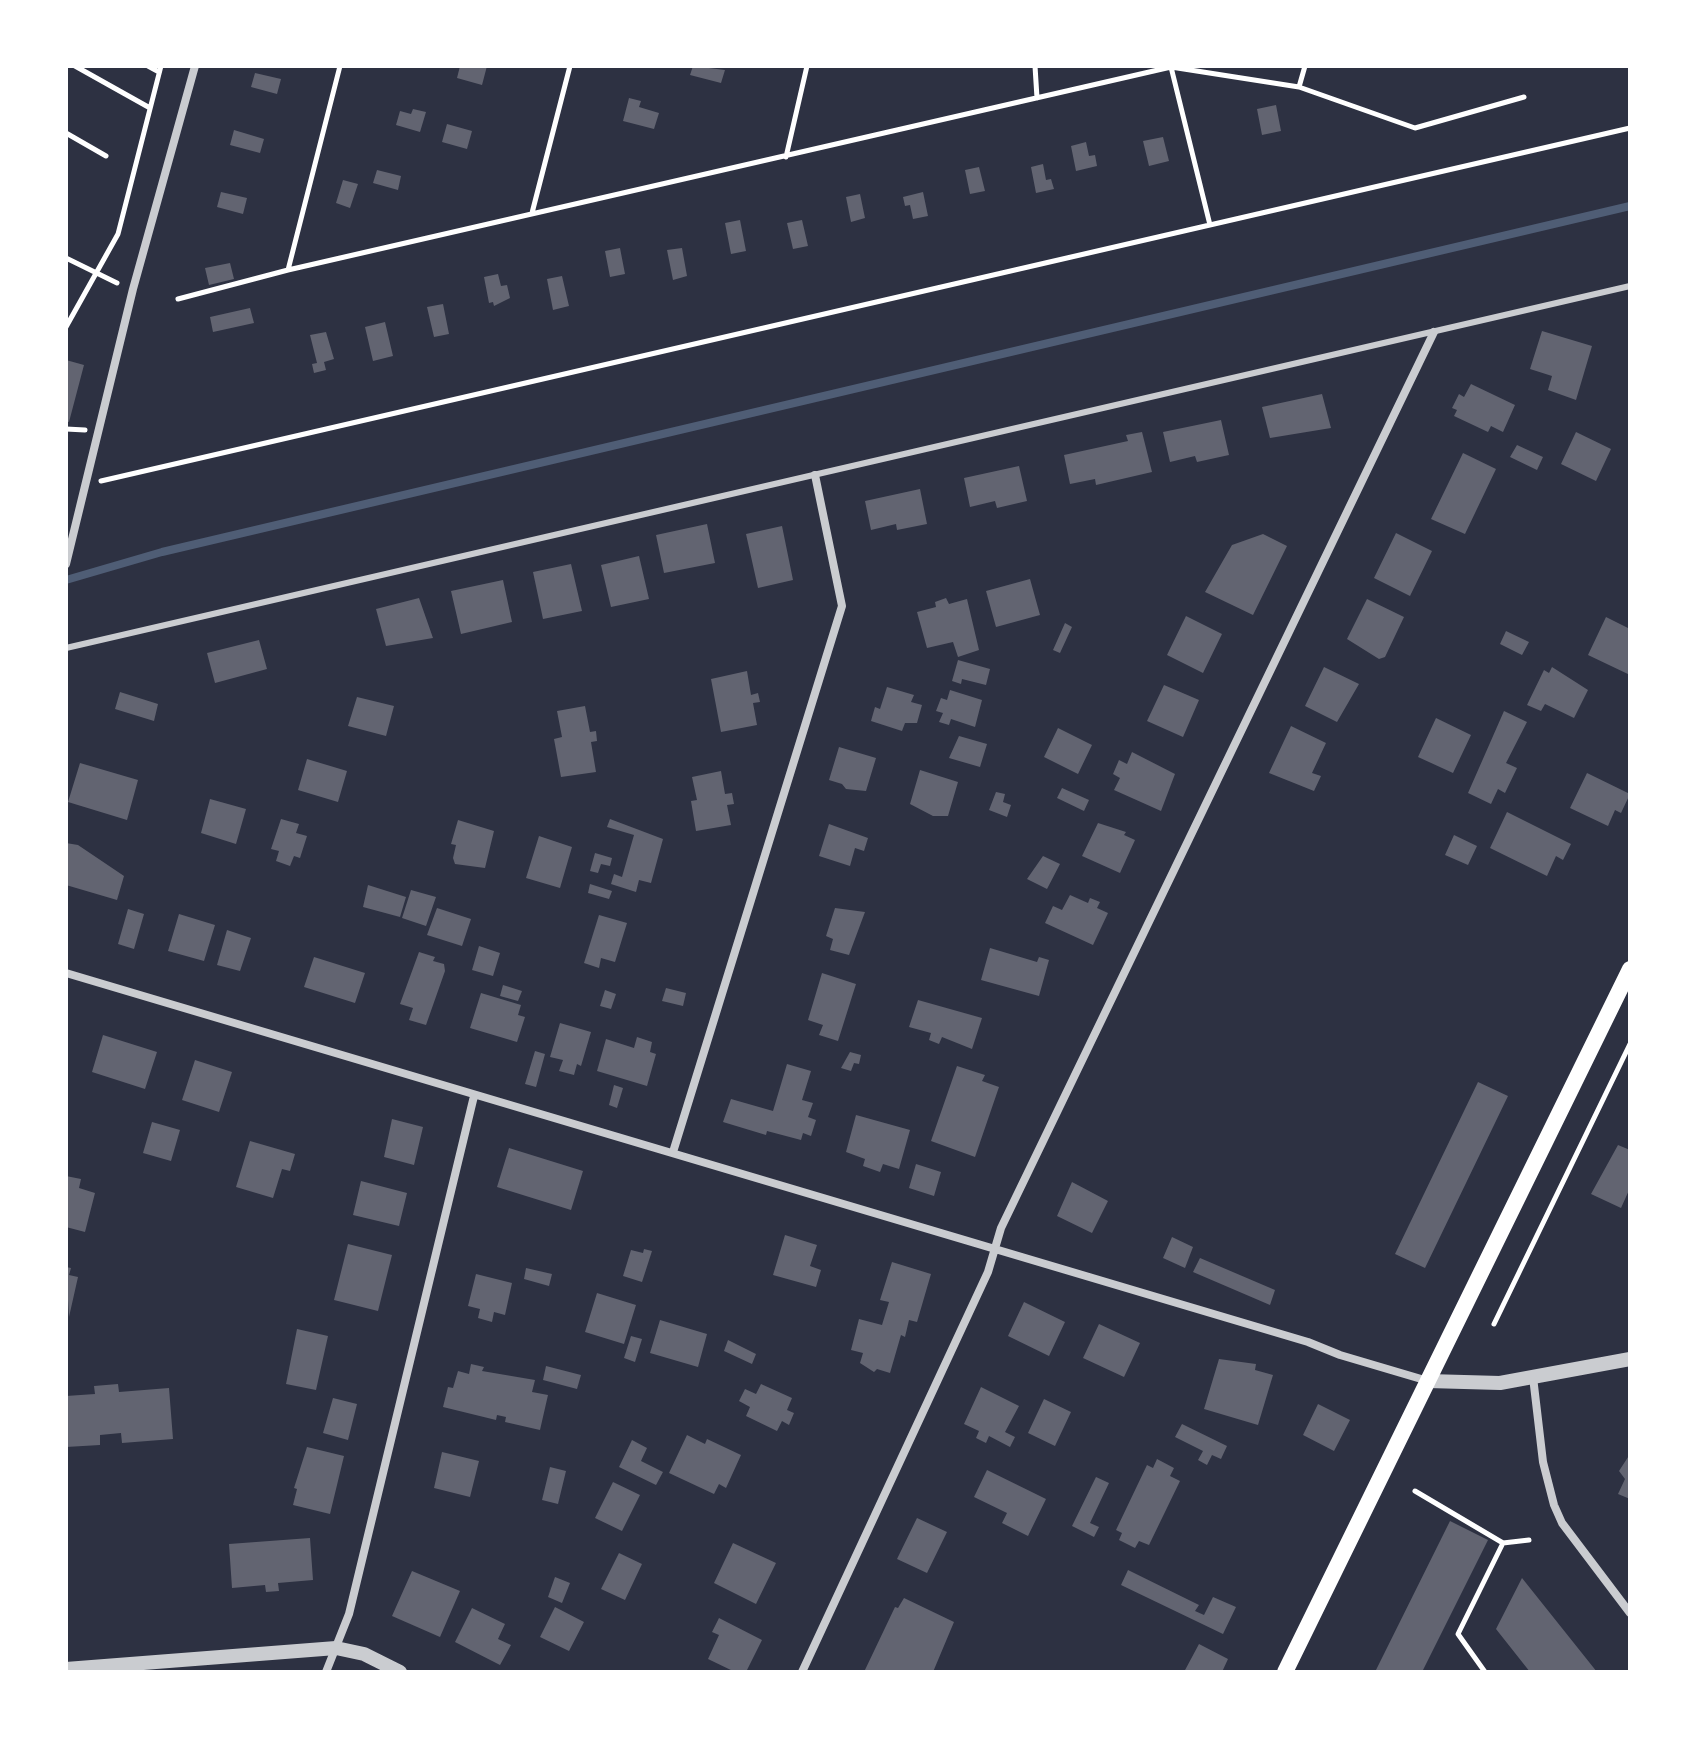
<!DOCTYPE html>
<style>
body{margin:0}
#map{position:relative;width:1696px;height:1738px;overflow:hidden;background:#2d3142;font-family:"IBM Plex Sans",sans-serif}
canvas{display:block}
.frame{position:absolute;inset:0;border:68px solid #fff;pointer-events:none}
</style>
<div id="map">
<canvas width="1696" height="1738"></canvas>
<div class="frame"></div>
</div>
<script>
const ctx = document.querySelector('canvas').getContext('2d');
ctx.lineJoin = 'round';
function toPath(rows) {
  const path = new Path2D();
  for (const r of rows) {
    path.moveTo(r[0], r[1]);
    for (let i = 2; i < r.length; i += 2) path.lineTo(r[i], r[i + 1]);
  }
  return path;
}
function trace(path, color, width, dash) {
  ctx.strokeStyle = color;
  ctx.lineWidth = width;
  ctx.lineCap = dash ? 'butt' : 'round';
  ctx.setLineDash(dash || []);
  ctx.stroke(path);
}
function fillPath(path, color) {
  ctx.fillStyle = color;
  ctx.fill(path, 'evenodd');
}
const stream = toPath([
 [66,580,162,552,1630,206]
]);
const building = toPath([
 [460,66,487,66,482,85,457,78],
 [693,66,725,70,721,83,690,75],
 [255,73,281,79,277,94,251,87],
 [629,98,641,101,639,107,659,113,654,129,623,121],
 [1276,105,1281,131,1262,135,1257,109],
 [413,109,426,112,420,132,396,125,400,111,411,114],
 [447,124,472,131,467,149,442,142],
 [234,130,264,139,260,153,230,145],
 [1163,137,1169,161,1149,166,1143,141],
 [1086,142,1089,156,1095,155,1097,166,1076,171,1071,146],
 [1043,164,1046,180,1051,179,1054,189,1036,193,1031,167],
 [979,167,985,191,970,194,965,170],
 [377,170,401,176,398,190,373,183],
 [343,180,358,184,350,208,336,203],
 [221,192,247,198,243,214,217,207],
 [923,192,928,216,913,219,910,205,905,206,903,197],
 [860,194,865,218,851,222,846,197],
 [740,220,746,251,731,254,725,223],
 [802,220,808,246,793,249,787,223],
 [620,248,625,274,610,277,605,251],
 [682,248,687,276,673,280,667,250],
 [230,263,234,279,209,285,205,268],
 [498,274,501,286,507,285,510,298,494,306,493,302,489,303,484,277],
 [562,276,569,306,553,310,547,279],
 [443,304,449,334,434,337,427,307],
 [250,308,254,323,213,332,210,317],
 [385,322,393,356,373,361,365,327],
 [1542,331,1592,346,1576,400,1548,390,1552,376,1530,369],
 [326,332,334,359,324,362,326,370,314,373,312,364,317,363,310,335],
 [66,360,84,365,69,422,66,421],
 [1471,384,1515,405,1503,432,1491,426,1488,432,1454,416,1457,410,1452,408,1459,394,1464,397],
 [1322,394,1331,428,1270,438,1262,407],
 [1221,420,1229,455,1197,462,1195,456,1170,462,1163,432],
 [1142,432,1152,472,1096,485,1095,479,1070,484,1064,455,1128,441,1126,435],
 [1576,432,1611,449,1596,481,1561,464],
 [1517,445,1543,457,1537,470,1510,457],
 [1463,453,1496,469,1465,534,1431,519],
 [1019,466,1027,501,997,508,995,501,970,507,964,478],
 [920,489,927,524,897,530,896,524,871,530,865,501],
 [707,524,715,563,664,573,656,535],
 [782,526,793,580,758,588,746,534],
 [1396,533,1432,551,1410,596,1374,578],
 [1263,534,1287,546,1253,615,1205,592,1232,545],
 [639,556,649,599,611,607,601,565],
 [571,564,582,611,543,619,533,572],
 [1030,579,1040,615,996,627,986,591],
 [503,580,512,622,461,634,451,591],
 [419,598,433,638,386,646,376,609],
 [946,598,949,604,967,599,979,650,958,657,953,642,927,648,917,612,936,607,935,602],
 [1367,599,1404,617,1385,657,1379,659,1347,639],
 [1186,616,1222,634,1203,673,1167,655],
 [1606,617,1630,629,1630,675,1588,655],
 [1065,623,1072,627,1060,653,1053,650],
 [1506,631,1529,642,1522,655,1500,644],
 [259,640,267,669,215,683,207,653],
 [958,660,990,669,986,685,962,679,961,684,952,681],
 [1324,667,1359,684,1337,722,1305,706],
 [1552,667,1588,690,1574,718,1545,704,1541,711,1527,705,1544,670,1549,673],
 [747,671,751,695,758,693,760,702,753,703,757,725,721,732,711,679],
 [1164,685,1199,700,1183,737,1147,721],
 [887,687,914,695,911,702,922,705,917,723,905,723,902,731,871,721,875,707,880,709],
 [950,690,982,700,975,727,951,719,949,725,939,722,943,713,936,711,941,698,947,700],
 [120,692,158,704,154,721,115,709],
 [357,697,394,706,386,736,348,726],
 [585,706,590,732,596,731,597,741,591,742,596,772,561,777,554,739,562,737,557,711],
 [1504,711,1527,722,1506,763,1517,768,1505,793,1498,789,1491,804,1468,793],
 [1436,718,1471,735,1453,773,1418,757],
 [1291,726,1326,743,1312,773,1321,776,1314,791,1269,773],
 [1058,728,1092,745,1078,774,1044,757],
 [959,736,987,744,980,767,949,758],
 [839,747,876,758,866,791,846,789,842,784,829,780],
 [1132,752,1175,774,1161,811,1114,790,1120,778,1113,774,1119,760,1127,764],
 [307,759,347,771,338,802,298,790],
 [80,763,138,780,127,820,68,802],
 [920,770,958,782,948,816,933,816,910,804],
 [721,771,725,794,732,793,734,804,727,805,731,825,696,831,691,801,697,800,692,777],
 [1587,773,1630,794,1621,813,1615,810,1608,826,1570,808],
 [1062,788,1089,800,1084,811,1057,798],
 [996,792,1005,794,1003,802,1011,805,1007,817,989,810],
 [210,799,246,809,236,844,201,833],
 [1507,812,1571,844,1563,860,1556,856,1547,876,1490,848],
 [281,819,299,824,296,833,307,836,300,858,294,856,290,866,276,861,279,851,271,849],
 [610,819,663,839,651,883,639,880,636,892,611,884,614,874,622,877,634,835,607,827],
 [458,820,494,831,485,868,455,864,453,858,456,845,451,844],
 [1098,823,1126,832,1124,835,1135,840,1120,873,1082,856],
 [829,824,868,838,864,851,855,848,850,866,819,856],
 [1454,835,1477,846,1468,865,1445,855],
 [539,836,572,847,560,888,526,878],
 [66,843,78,845,124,876,117,900,66,885],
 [595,853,612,858,610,866,601,864,598,873,590,871],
 [1043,856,1060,864,1047,889,1027,879],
 [590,884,612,891,609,899,588,893],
 [368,885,406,897,400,917,363,907],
 [411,890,436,897,426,926,402,918],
 [1070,895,1088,903,1090,898,1100,902,1097,908,1108,913,1093,945,1045,923,1053,906,1062,910],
 [437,908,471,919,462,946,427,935],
 [835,908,865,912,849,955,830,950,833,939,826,936],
 [128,909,144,914,134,949,118,944],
 [179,914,215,925,204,961,168,951],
 [599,915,627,923,615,962,601,958,599,968,584,963],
 [227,930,251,938,240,971,217,965],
 [479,946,500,953,493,976,472,970],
 [990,948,1037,962,1039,957,1049,960,1039,996,981,980],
 [419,952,435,957,433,961,444,964,445,971,426,1025,409,1020,413,1008,400,1004],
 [314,957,365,973,355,1003,304,987],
 [822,973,856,984,838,1041,819,1035,823,1025,808,1020],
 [503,985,522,991,518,1001,500,996],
 [666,988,686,993,683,1006,662,1001],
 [605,990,616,994,611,1009,600,1006],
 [481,993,521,1005,518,1015,525,1017,517,1042,470,1028],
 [918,1000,982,1018,972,1049,942,1037,939,1044,929,1040,931,1033,909,1027],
 [560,1023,591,1032,581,1066,577,1064,574,1075,559,1071,563,1060,550,1057],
 [103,1035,157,1052,145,1089,92,1072],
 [637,1037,652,1042,650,1052,656,1054,647,1086,597,1071,606,1039,634,1048],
 [535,1051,545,1054,536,1087,525,1084],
 [850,1052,861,1055,859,1064,854,1063,851,1071,841,1068],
 [195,1060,232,1072,219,1112,182,1100],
 [787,1064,811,1071,802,1100,813,1103,808,1117,816,1120,811,1136,803,1133,801,1140,767,1131,766,1135,723,1122,731,1099,773,1111],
 [957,1066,985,1075,982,1081,999,1087,975,1157,931,1141],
 [1478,1082,1508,1096,1425,1268,1395,1254],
 [614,1085,623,1088,617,1108,609,1105],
 [856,1115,910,1130,899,1169,883,1164,880,1172,863,1166,865,1159,846,1152],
 [392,1119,423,1127,414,1165,384,1157],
 [152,1122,180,1130,171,1161,143,1153],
 [250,1141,295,1154,290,1171,282,1169,273,1198,236,1187],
 [1618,1145,1630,1150,1630,1188,1621,1208,1591,1194],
 [509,1148,583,1171,571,1210,497,1187],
 [916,1164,941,1172,934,1196,909,1188],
 [66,1176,81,1179,79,1188,95,1193,85,1232,66,1227],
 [361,1181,407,1193,399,1226,353,1215],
 [1072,1182,1108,1201,1092,1233,1057,1216],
 [785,1235,817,1245,810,1266,821,1270,816,1287,773,1275],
 [1172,1237,1193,1247,1185,1268,1163,1258],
 [348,1244,392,1255,378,1311,334,1300],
 [644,1249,652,1251,642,1282,623,1276,631,1250,643,1253],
 [1200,1258,1275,1290,1270,1305,1193,1272],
 [892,1262,931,1274,917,1322,909,1320,905,1337,901,1335,890,1373,877,1369,874,1372,860,1363,863,1353,851,1350,859,1319,882,1325,889,1302,880,1300],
 [66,1267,71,1268,69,1275,78,1277,69,1317],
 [526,1268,552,1274,549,1286,524,1279],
 [476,1274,512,1283,505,1315,494,1312,492,1322,478,1318,480,1309,468,1306],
 [597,1293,636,1305,624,1344,585,1332],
 [1024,1302,1065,1322,1049,1356,1008,1336],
 [660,1320,707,1334,698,1367,650,1353],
 [1099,1324,1140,1343,1124,1377,1083,1358],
 [297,1329,328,1336,316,1390,286,1384],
 [631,1336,642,1339,635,1362,624,1358],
 [728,1340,756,1354,752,1364,724,1351],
 [1219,1359,1256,1364,1255,1370,1273,1375,1258,1425,1204,1409],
 [471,1364,484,1367,482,1371,535,1380,532,1392,548,1395,540,1430,505,1422,506,1417,497,1415,496,1420,443,1407,448,1387,453,1388,458,1371,469,1374],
 [546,1366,581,1375,577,1389,543,1380],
 [118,1384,119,1392,169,1388,173,1439,122,1443,121,1433,100,1435,100,1445,66,1447,66,1396,95,1394,94,1386],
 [761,1384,792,1398,787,1410,794,1413,789,1425,782,1421,777,1431,746,1416,750,1407,739,1401,745,1389,756,1394],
 [981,1387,1019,1406,1005,1432,1015,1437,1010,1447,989,1436,986,1443,976,1438,979,1431,964,1424],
 [333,1398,357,1404,348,1440,323,1433],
 [1044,1399,1071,1412,1055,1446,1028,1433],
 [1318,1404,1350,1420,1334,1451,1303,1435],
 [1182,1424,1227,1446,1221,1459,1212,1455,1207,1465,1198,1460,1203,1451,1175,1437],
 [687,1435,705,1444,707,1439,741,1455,726,1488,719,1484,714,1494,669,1473],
 [632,1440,647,1448,641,1461,663,1472,656,1485,619,1467],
 [307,1447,344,1456,330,1514,293,1505,297,1489,294,1488],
 [442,1452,479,1461,470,1497,434,1488],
 [1630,1454,1630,1499,1618,1494,1625,1479,1619,1471],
 [1157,1459,1174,1468,1170,1476,1180,1481,1149,1545,1139,1541,1135,1548,1119,1540,1122,1533,1116,1530,1147,1465,1153,1468],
 [550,1467,566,1471,558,1504,542,1500],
 [987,1470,1046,1499,1028,1536,1002,1523,1007,1513,974,1497],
 [1096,1477,1109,1483,1090,1523,1099,1527,1094,1537,1072,1526],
 [613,1482,640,1495,622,1531,595,1518],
 [917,1518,947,1532,927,1573,897,1559],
 [1450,1521,1488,1540,1422,1672,1375,1672],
 [310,1538,313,1580,278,1583,279,1591,266,1592,265,1585,232,1588,229,1544],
 [733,1543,776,1563,756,1604,714,1583],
 [619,1553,642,1564,625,1600,601,1589],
 [1128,1570,1199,1605,1195,1611,1204,1615,1213,1597,1236,1607,1223,1634,1121,1585],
 [412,1571,460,1591,440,1637,392,1616],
 [555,1577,570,1583,562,1603,548,1597],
 [1522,1578,1597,1672,1530,1672,1496,1629],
 [904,1598,954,1622,933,1672,864,1672,895,1607,898,1608],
 [555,1607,584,1622,569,1651,540,1637],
 [472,1608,505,1624,498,1639,511,1645,500,1665,455,1642],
 [719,1618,762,1640,746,1672,735,1672,708,1659,719,1635,712,1632],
 [1199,1644,1228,1659,1222,1672,1184,1672]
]);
const path = toPath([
 [75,66,150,108],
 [148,66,159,72],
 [1035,66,1037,98],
 [1171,67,1210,225],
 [1299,87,1415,128,1524,97],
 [66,133,106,156],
 [786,157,807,66],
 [532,213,570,66],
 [66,258,117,283],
 [288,270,340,66],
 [178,299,288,270,1171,67,1299,87,1305,66],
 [66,327,118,234,161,66],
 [66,429,85,430],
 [101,481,1630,128],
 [1494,1324,1630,1044],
 [1415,1491,1503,1543],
 [1485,1672,1458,1634,1503,1543,1529,1540]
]);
const service = toPath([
 [66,648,1630,286]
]);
const minor = toPath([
 [66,564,133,289,195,66],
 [66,973,1308,1342,1340,1355,1428,1381],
 [673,1152,842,606,815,475],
 [1533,1377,1543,1462,1554,1505,1562,1523,1630,1613],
 [326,1672,349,1614,474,1096],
 [802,1672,988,1272,1001,1228,1434,332]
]);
const tertiary = toPath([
 [1428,1381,1500,1383,1630,1359],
 [66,1669,336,1648,364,1654,400,1672]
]);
const secondary = toPath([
 [1285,1672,1630,969]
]);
trace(stream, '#4f5d75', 8);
fillPath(building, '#626471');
trace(path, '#fff', 5);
trace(service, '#caccd0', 6);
trace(minor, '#caccd0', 8);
trace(tertiary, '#caccd0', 14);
trace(secondary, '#fff', 16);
</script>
